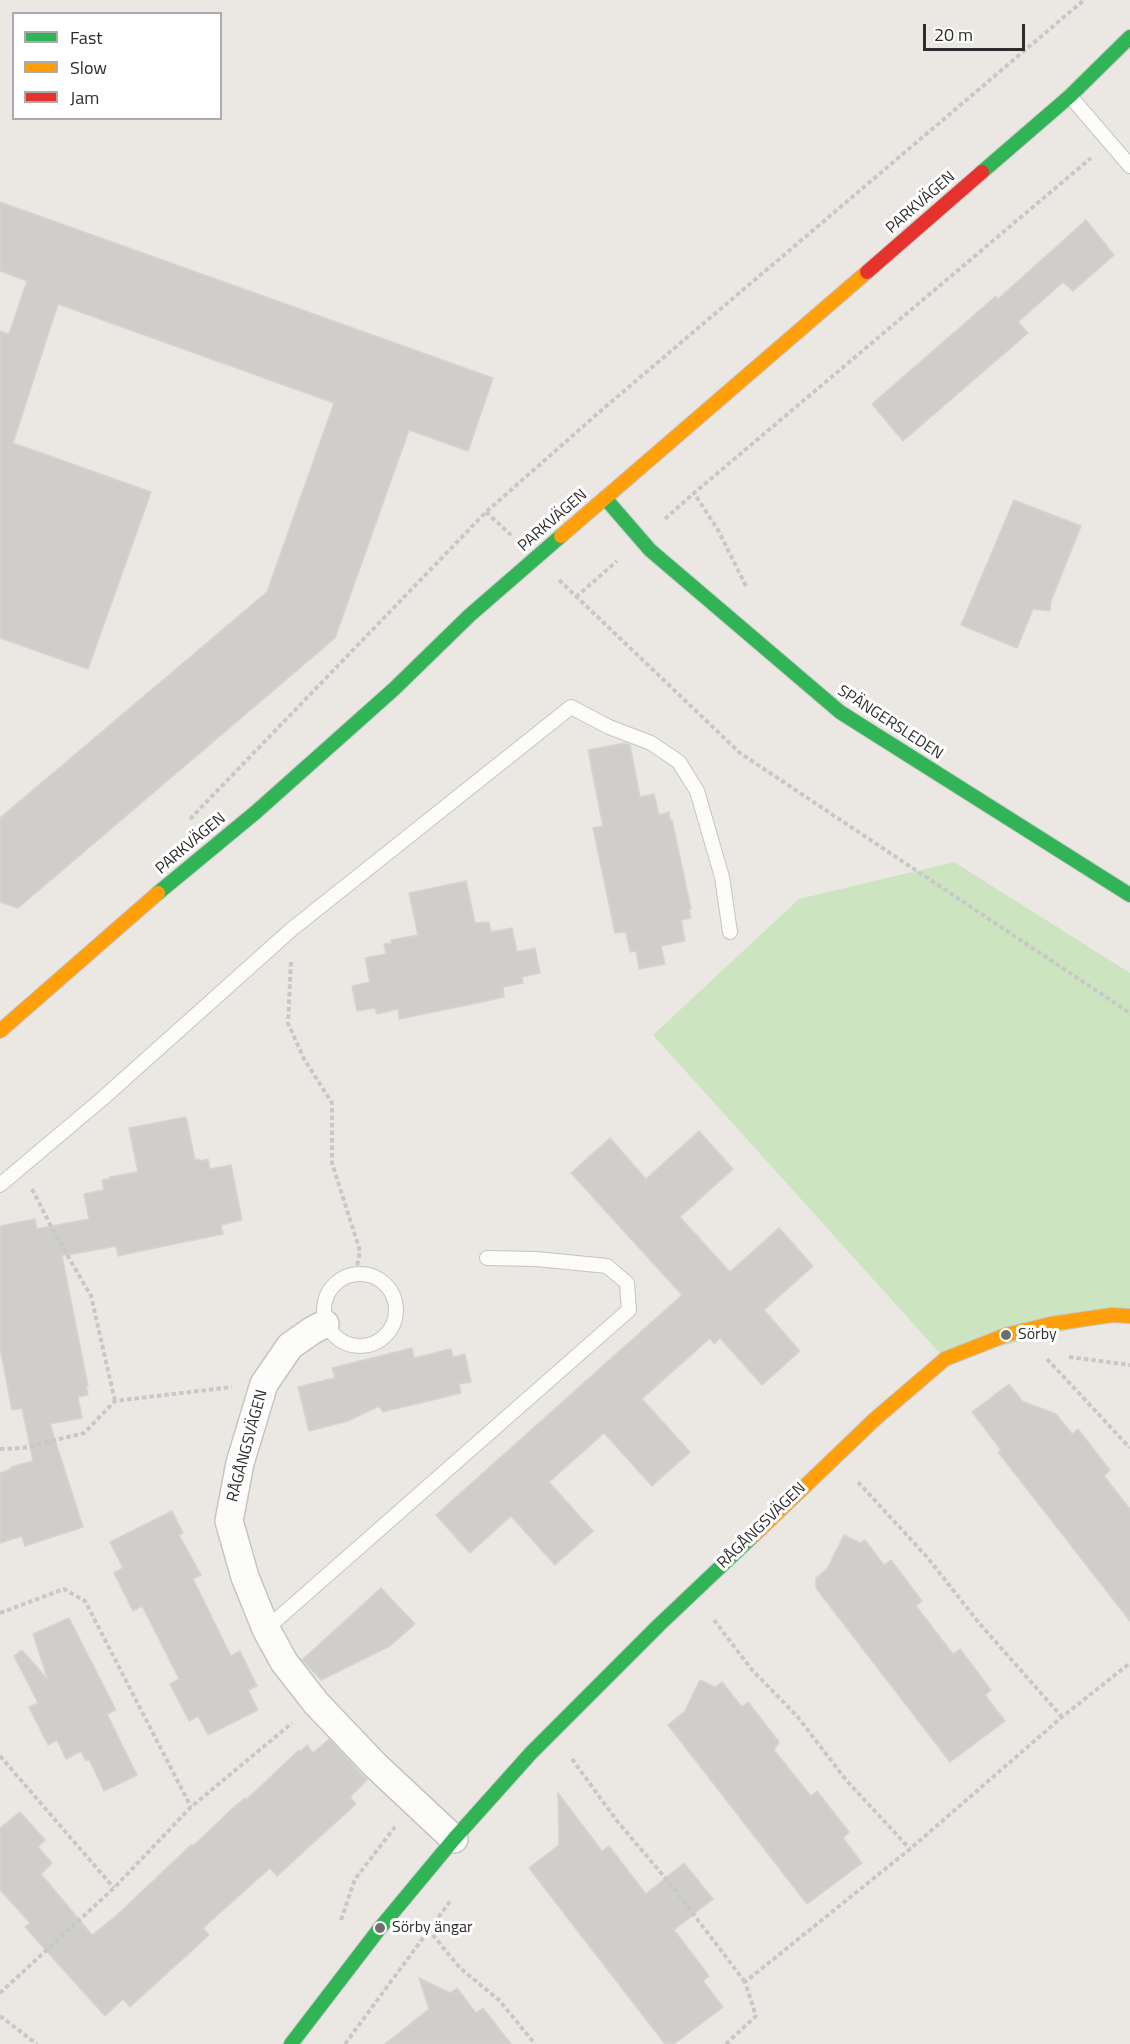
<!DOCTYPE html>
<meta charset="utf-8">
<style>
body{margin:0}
#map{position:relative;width:1130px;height:2044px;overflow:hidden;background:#ebe8e4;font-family:"Titillium Web",sans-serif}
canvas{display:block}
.legend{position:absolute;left:12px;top:12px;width:210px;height:108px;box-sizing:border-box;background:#fff;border:2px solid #ababab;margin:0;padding:8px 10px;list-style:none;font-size:18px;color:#2d2d2d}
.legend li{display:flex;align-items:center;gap:12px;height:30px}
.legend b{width:30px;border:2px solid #ababab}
.scale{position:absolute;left:923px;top:24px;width:102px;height:27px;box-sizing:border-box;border:3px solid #2d2d2d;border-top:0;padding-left:8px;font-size:18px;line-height:21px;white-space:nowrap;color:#2d2d2d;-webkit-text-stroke:4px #fff;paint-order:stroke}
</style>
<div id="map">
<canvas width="1130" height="2044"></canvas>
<ul class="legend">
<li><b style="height:8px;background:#30b455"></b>Fast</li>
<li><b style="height:8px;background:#ff9f0a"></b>Slow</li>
<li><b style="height:8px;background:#e5322d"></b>Jam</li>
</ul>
<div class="scale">20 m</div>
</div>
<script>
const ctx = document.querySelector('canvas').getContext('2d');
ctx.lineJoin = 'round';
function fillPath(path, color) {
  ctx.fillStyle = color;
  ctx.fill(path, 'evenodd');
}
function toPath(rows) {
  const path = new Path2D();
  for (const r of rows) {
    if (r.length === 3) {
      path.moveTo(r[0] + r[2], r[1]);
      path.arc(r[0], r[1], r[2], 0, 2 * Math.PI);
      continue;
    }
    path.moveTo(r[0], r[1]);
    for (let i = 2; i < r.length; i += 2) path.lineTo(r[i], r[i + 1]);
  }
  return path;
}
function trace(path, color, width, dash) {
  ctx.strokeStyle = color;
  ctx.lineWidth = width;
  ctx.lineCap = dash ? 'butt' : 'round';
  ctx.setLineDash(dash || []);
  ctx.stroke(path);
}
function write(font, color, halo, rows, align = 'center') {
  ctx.font = font + ' "Titillium Web",sans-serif';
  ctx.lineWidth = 6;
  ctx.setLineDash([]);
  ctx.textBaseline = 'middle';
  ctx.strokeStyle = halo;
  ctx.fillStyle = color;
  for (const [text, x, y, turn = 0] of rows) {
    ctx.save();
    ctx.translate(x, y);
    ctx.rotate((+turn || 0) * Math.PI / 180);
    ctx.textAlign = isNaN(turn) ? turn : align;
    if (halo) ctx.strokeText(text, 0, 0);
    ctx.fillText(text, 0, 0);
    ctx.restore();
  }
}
const green = toPath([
 [954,862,1130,973,1130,1316,945,1359,653,1035,799,899]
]);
const building = toPath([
 [0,202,493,378,468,451,409,430,335,638,18,908,0,902,0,818,267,592,334,403,58,304,13,443,151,492,88,669,0,638,0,331,9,334,27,281,0,271,0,202],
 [1086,220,1114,255,1073,291,1063,282,1018,322,1028,333,903,441,872,404,996,296,998,299,1086,220],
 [1014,500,1081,526,1051,601,1050,611,1033,609,1017,648,961,625,1014,500],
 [625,743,630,745,640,797,654,794,659,815,669,812,670,820,672,820,691,909,689,910,691,918,681,920,685,941,661,946,665,964,639,969,636,951,630,952,626,932,615,933,593,828,603,826,588,750,625,743],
 [466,881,475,923,489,922,491,932,512,928,517,952,535,948,540,973,522,977,523,983,503,987,504,997,482,1002,399,1019,398,1009,377,1014,375,1008,357,1011,352,986,370,982,365,958,386,954,384,944,392,943,391,940,418,935,409,893,466,881],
 [186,1117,195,1160,199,1159,200,1161,208,1159,210,1169,231,1165,242,1220,221,1225,223,1234,150,1249,118,1256,116,1246,62,1256,88,1386,86,1387,88,1395,78,1397,82,1418,50,1424,83,1527,25,1546,22,1536,0,1543,0,1473,11,1469,11,1467,33,1461,22,1408,12,1410,0,1348,0,1226,35,1219,37,1229,89,1219,84,1194,104,1190,102,1180,110,1179,110,1177,138,1172,129,1128,186,1117],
 [699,1131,733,1169,680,1217,730,1272,779,1228,813,1266,764,1310,800,1351,762,1385,720,1338,714,1344,710,1338,642,1399,690,1452,652,1486,604,1433,549,1482,593,1531,555,1565,511,1516,470,1553,436,1515,682,1295,571,1173,610,1138,646,1179,699,1131],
 [412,1348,414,1358,451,1349,453,1357,465,1354,471,1382,459,1384,461,1393,383,1412,379,1406,348,1421,309,1431,298,1387,335,1378,332,1368,412,1348],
 [1009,1384,1022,1401,1056,1414,1072,1434,1078,1429,1110,1470,1104,1476,1130,1509,1130,1621,998,1452,1001,1450,972,1412,1009,1384],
 [172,1511,183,1533,179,1535,201,1575,193,1579,231,1656,240,1651,257,1686,248,1690,258,1710,208,1735,198,1716,189,1721,170,1684,179,1679,159,1639,142,1606,133,1611,114,1573,123,1568,110,1542,172,1511],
 [844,1535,860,1543,865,1540,884,1565,891,1560,922,1601,916,1606,953,1654,960,1649,991,1690,985,1695,1005,1721,950,1762,816,1588,816,1578,827,1569,844,1535],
 [381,1588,415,1624,390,1646,321,1680,302,1660,381,1588],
 [69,1618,116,1710,107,1714,137,1775,104,1791,89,1759,86,1761,81,1751,66,1759,57,1740,48,1745,29,1707,38,1703,14,1656,22,1650,48,1680,33,1634,69,1618],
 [700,1680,715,1687,722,1682,742,1707,748,1702,779,1742,774,1750,811,1796,817,1791,849,1832,843,1838,862,1863,807,1904,668,1725,685,1711,700,1680],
 [329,1739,367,1780,350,1797,356,1804,277,1876,270,1868,203,1928,209,1935,130,2007,123,1999,105,2016,25,1927,30,1923,0,1890,0,1828,20,1812,45,1840,38,1847,52,1863,41,1874,92,1935,116,1916,192,1844,193,1846,234,1807,245,1798,246,1800,299,1750,300,1752,307,1745,313,1753,329,1739],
 [558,1793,602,1851,609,1846,646,1894,684,1863,713,1899,674,1930,709,1976,703,1981,723,2007,674,2044,665,2044,529,1868,559,1845,558,1793],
 [419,1978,450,1993,457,1988,476,2013,483,2008,511,2044,385,2044,429,2009,419,1978]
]);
const path = toPath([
 [486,512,512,536],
 [665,519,694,493],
 [559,580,740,753,1130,1013],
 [746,586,718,530,694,493,1091,158],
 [576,597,617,561],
 [190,819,486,512,604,408,1084,0],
 [291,962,288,1023,304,1059,332,1103,332,1163,360,1251,356,1272],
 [32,1189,54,1232,91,1296,115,1401],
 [1069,1357,1130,1365],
 [1047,1359,1130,1448],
 [0,1449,23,1448,84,1433,115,1401,232,1387],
 [858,1482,927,1557,979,1623,1062,1717],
 [0,1613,64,1589,85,1601,191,1807],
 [714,1620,752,1670,797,1716,846,1780,910,1849],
 [0,1756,114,1888],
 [572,1759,617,1821,672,1886,745,1982],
 [341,1920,355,1879,395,1827],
 [428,1929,460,1968,499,2000,535,2044],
 [0,1993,114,1888,191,1807,292,1723],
 [0,2016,37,2044],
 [345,2044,451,1900],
 [726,2044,756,2016,745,1982,910,1849,1062,1717,1130,1663]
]);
const lane = toPath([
 [1070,96,1130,166],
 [0,1185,102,1099,292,929,571,707,609,727,651,743,679,762,697,791,722,877,730,932],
 [360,1310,36],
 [266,1629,629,1310,627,1283,607,1266,536,1259,487,1258]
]);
const street = toPath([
 [325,1324,313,1330,290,1346,264,1384,240,1463,229,1521,245,1577,266,1629,284,1662,316,1703,375,1765,454,1839]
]);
const fast = toPath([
 [982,172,1070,96,1130,37],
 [605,498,650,550,840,712,1130,895],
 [158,893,256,812,394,689,470,615,561,536],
 [291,2044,380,1928,454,1839,531,1753,659,1625,753,1536]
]);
const slow = toPath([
 [561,536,867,272],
 [0,1031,158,893],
 [753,1536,875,1419,945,1359,1006,1335,1051,1324,1112,1315,1130,1316]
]);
const jam = toPath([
 [867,272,982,172]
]);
const markers = [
 [1006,1335,6,"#706e6d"],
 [380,1928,6,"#706e6d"]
];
const streetNames = [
 ["PARKVÄGEN",921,203,-41],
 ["PARKVÄGEN",553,521,-41],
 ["SPÄNGERSLEDEN",890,723,33],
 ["PARKVÄGEN",191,844,-40],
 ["RÅGÅNGSVÄGEN",248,1446,-75],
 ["RÅGÅNGSVÄGEN",762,1526,-44]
];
const poiNames = [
 ["Sörby",1018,1335],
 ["Sörby ängar",392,1928]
];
fillPath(green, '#cce4bf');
fillPath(building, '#d0cecb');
trace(building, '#d6d4d0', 1.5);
trace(lane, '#c5c4c3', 16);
trace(street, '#c5c4c3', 30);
trace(fast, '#c5c4c3', 16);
trace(slow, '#c5c4c3', 16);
trace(jam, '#c5c4c3', 16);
trace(path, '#c8c8c8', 4, [4.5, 3]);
trace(lane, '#fcfcfb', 14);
trace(street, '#fcfcfb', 27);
trace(fast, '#30b455', 14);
trace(slow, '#ff9f0a', 14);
trace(jam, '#e5322d', 14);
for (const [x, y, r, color] of markers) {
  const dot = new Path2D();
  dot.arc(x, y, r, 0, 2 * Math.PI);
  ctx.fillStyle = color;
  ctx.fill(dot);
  trace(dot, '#fff', 2);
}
write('16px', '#2d2d2d', '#fff', streetNames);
write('16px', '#2d2d2d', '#fff', poiNames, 'left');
</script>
